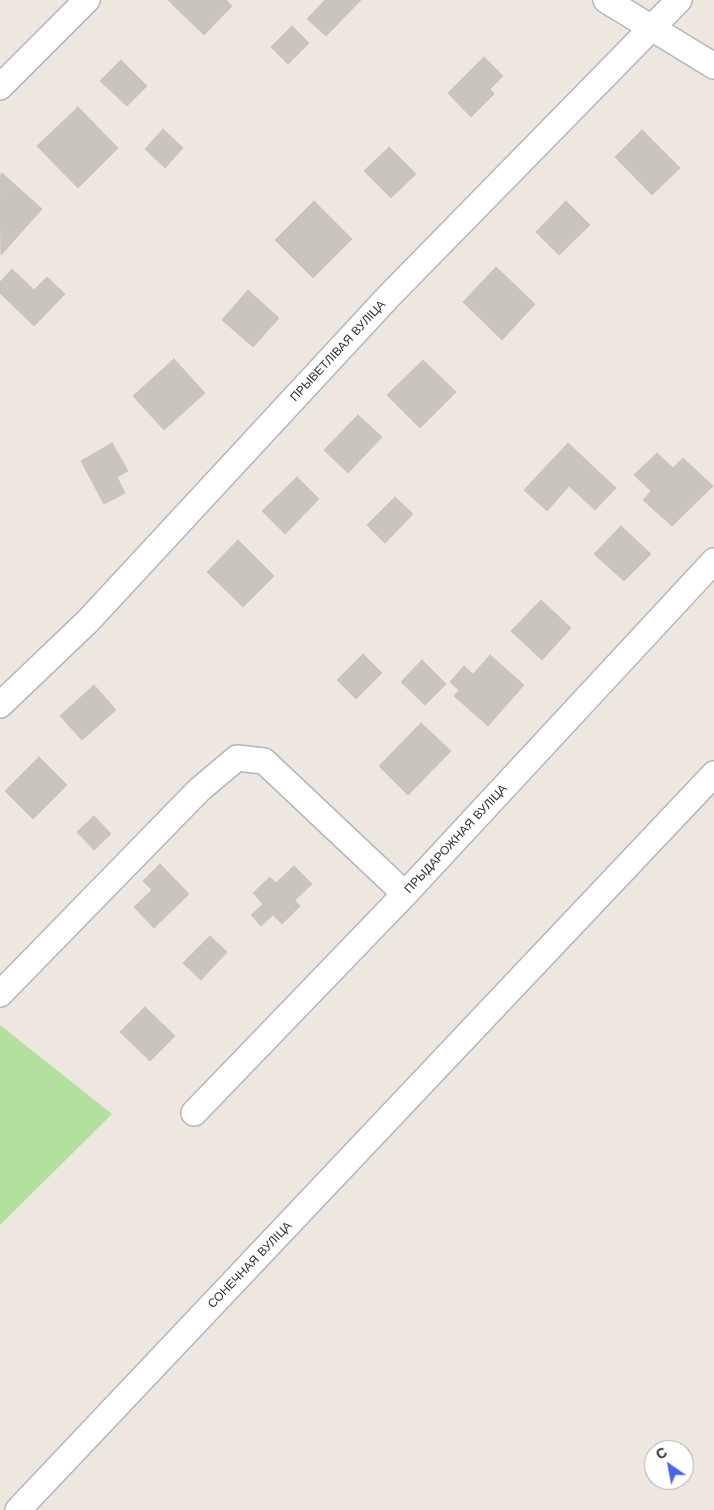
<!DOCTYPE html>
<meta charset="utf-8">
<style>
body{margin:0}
#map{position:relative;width:714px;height:1510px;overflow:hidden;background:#ede7df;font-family:"Work Sans",sans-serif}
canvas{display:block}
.north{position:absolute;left:644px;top:1440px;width:50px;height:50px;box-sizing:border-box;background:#fff;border:1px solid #ababab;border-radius:50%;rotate:327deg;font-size:14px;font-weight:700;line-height:20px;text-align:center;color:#2c2c2c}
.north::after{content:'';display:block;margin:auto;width:18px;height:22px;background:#4963f0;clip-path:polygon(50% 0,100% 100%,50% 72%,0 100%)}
</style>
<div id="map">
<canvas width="714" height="1510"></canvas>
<div class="north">С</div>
</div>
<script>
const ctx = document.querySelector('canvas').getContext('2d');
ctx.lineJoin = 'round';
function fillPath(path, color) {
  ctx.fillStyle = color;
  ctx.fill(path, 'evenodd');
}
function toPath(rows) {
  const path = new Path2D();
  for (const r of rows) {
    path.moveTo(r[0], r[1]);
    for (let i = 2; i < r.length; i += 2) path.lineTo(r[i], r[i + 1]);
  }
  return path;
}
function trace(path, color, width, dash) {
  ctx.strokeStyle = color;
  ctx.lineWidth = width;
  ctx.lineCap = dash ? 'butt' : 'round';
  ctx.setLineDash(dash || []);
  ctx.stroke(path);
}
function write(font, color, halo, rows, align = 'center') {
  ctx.font = font + ' "Work Sans",sans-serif';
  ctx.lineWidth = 4;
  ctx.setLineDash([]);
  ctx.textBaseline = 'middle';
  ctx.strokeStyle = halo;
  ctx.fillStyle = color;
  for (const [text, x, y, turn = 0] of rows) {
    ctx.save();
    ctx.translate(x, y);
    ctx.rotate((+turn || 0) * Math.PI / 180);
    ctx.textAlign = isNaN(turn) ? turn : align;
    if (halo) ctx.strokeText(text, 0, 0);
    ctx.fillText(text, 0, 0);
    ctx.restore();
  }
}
const green = toPath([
 [0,1025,112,1114,0,1225]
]);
const building = toPath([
 [168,0,226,0,232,6,204,35,168,0],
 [325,0,361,0,326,36,307,19,325,0],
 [292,26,309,43,288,64,271,47,292,26],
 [484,57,503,76,490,89,494,94,471,117,448,93,484,57],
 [121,60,147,86,127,106,100,81,121,60],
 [78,107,118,148,78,188,37,146,78,107],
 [163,129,183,148,165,168,145,149,163,129],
 [642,130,680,168,652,195,615,157,642,130],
 [389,147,416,174,391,198,364,171,389,147],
 [2,173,42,209,1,255,0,175,2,173],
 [314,201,352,239,313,278,275,240,314,201],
 [566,201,590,225,559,255,536,232,566,201],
 [496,267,535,304,502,340,463,302,496,267],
 [12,269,34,290,47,277,65,294,34,326,0,293,0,282,12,269],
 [248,290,279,318,253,347,222,320,248,290],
 [174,359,205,393,164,430,133,396,174,359],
 [423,360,456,392,420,428,387,395,423,360],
 [358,415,382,437,348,473,324,450,358,415],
 [112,443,128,471,117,477,125,493,104,504,81,461,112,443],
 [568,443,616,488,595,510,569,486,547,511,524,490,568,443],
 [657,453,673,468,683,458,713,486,672,526,643,500,651,491,634,475,657,453],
 [297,477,319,499,285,534,262,511,297,477],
 [395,497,413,514,385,543,367,525,395,497],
 [621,526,651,554,624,581,594,554,621,526],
 [238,540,274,576,243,607,207,572,238,540],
 [541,600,571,628,542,660,511,631,541,600],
 [363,654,382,673,356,699,337,680,363,654],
 [490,655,524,685,488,726,454,696,490,655],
 [422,660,446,684,425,705,401,682,422,660],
 [464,666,473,674,459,690,450,682,464,666],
 [94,685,116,710,82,740,60,716,94,685],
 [421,723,451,751,408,795,379,766,421,723],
 [39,757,67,785,33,819,5,791,39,757],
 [94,816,111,834,94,850,77,832,94,816],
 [160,864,189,894,154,928,134,907,152,890,143,881,160,864],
 [294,866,312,884,295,900,300,906,282,924,273,915,261,926,251,915,263,904,253,893,270,877,276,883,294,866],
 [210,936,227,952,201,980,183,963,210,936],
 [145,1007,175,1036,150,1061,120,1032,145,1007]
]);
const minor = toPath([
 [606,0,714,66],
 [0,87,87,0],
 [0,705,88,621,389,296,679,0],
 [0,994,199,790,237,758,264,761,405,894],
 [194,1113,405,894,714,561],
 [18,1510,714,774]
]);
const streetNames = [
 ["ПРЫВЕТЛІВАЯ ВУЛІЦА",338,351,-47],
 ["ПРЫДАРОЖНАЯ ВУЛІЦА",456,839,-47],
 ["СОНЕЧНАЯ ВУЛІЦА",250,1265,-46]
];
fillPath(green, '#b3e09f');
fillPath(building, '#c9c5be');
trace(building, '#c8c3b9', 1);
trace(minor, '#b3b5bf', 28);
trace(minor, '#fff', 25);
write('12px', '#2c2c2c', '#fff', streetNames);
</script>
